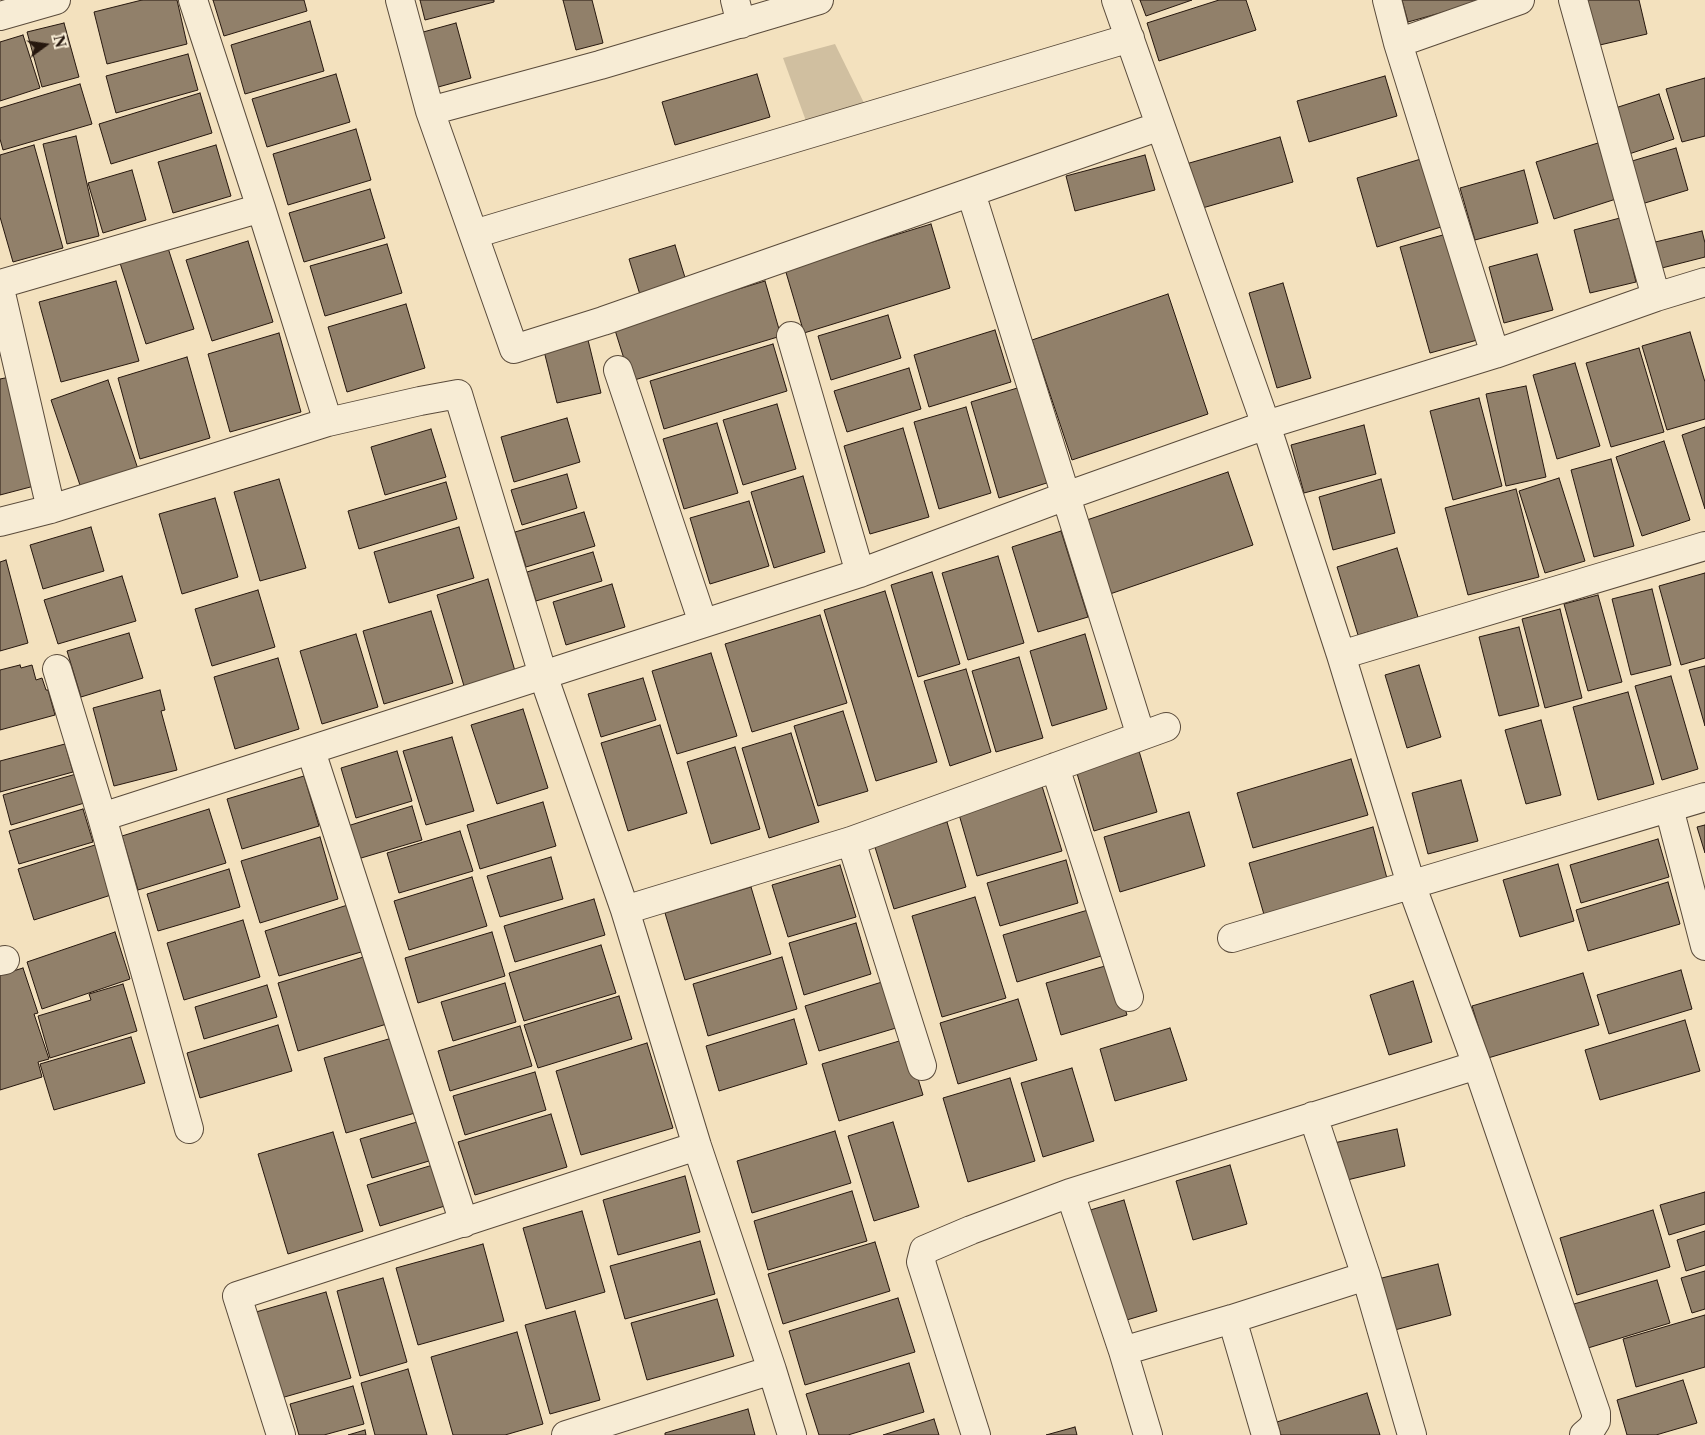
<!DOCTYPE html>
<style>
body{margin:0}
#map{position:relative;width:1705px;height:1435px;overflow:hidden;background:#f3e1be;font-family:"Libre Caslon Text",serif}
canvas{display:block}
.north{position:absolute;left:20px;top:20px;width:50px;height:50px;-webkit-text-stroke:4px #f7ecd5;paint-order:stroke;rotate:76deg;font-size:14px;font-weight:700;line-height:20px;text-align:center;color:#26170e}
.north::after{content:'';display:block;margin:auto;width:18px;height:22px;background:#26170e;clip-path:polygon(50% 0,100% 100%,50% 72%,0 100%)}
</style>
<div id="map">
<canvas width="1705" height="1435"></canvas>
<div class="north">N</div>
</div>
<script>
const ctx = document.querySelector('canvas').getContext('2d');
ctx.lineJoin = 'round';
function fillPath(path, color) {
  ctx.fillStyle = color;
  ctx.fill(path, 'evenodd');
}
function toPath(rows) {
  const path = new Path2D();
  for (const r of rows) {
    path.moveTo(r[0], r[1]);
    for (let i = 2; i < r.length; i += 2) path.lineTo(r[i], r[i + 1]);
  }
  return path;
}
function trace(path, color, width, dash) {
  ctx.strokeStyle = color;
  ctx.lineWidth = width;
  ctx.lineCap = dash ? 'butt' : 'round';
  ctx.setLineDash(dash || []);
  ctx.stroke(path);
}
const green = toPath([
 [835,44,867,109,806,121,783,58]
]);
const building = toPath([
 [142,0,177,0,187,44,107,64,94,12,142,0],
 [213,0,304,0,307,11,224,36,213,0],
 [420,0,494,0,494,2,425,20,420,0],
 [563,0,592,0,603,43,576,50,563,0],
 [1140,0,1192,0,1146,16,1140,0],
 [1219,0,1246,0,1256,30,1159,61,1147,23,1219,0],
 [1402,0,1475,0,1476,3,1408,22,1402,0],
 [1577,0,1639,0,1647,34,1587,48,1577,0],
 [310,21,324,71,245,94,231,45,310,21],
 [64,23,79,77,42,87,27,32,64,23],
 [456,23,471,78,431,89,416,34,456,23],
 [23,35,40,88,0,101,0,42,23,35],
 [188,54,198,90,116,113,106,76,188,54],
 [336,74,350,122,267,147,252,99,336,74],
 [757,74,770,117,675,145,662,102,757,74],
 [1385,76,1397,116,1309,142,1297,101,1385,76],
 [1705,78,1705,136,1682,142,1666,89,1705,78],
 [80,84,92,124,3,150,0,139,0,108,80,84],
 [200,93,212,133,111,164,99,124,200,93],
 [1659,94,1674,139,1623,156,1609,110,1659,94],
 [356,129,371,180,288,205,273,154,356,129],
 [76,136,99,236,67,244,43,144,76,136],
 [1280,137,1293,182,1192,211,1179,166,1280,137],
 [1598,143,1616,199,1554,219,1536,162,1598,143],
 [34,145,63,248,13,262,0,217,0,155,34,145],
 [216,145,231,196,173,213,158,162,216,145],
 [1676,148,1688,190,1635,206,1622,164,1676,148],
 [1145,155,1155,190,1075,211,1066,176,1145,155],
 [1421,159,1441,227,1377,247,1357,178,1421,159],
 [132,170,146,220,103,233,88,183,132,170],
 [1524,170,1538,223,1475,240,1460,188,1524,170],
 [370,189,385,238,304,262,289,213,370,189],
 [1620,218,1636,282,1590,293,1574,230,1620,218],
 [931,224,950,288,804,333,785,269,931,224],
 [1702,231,1705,243,1705,257,1658,269,1651,243,1702,231],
 [1450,233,1481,339,1430,353,1400,247,1450,233],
 [248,241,273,322,212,341,186,260,248,241],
 [387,244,402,293,325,316,310,266,387,244],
 [675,245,687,284,641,298,629,259,675,245],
 [168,248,194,329,146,344,120,263,168,248],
 [1537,254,1553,310,1504,323,1489,267,1537,254],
 [116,281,139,361,61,382,39,302,116,281],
 [765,281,781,336,631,381,614,327,765,281],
 [1283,283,1311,378,1277,388,1249,293,1283,283],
 [1168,294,1208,414,1072,460,1032,340,1168,294],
 [406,304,425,368,347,392,328,327,406,304],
 [888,315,901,358,831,380,818,336,888,315],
 [995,330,1011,382,929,407,914,355,995,330],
 [1690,332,1705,382,1705,419,1667,430,1642,346,1690,332],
 [279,333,301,412,230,432,208,354,279,333],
 [588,340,601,393,557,403,544,351,588,340],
 [773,344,787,391,664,429,650,381,773,344],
 [1639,348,1664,432,1611,447,1586,363,1639,348],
 [187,357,210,438,140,459,118,378,187,357],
 [1575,363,1600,446,1557,459,1533,375,1575,363],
 [909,368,921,409,847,432,834,391,909,368],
 [10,377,38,485,0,495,0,379,10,377],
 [108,380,139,472,82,491,51,400,108,380],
 [1024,386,1053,481,999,498,971,402,1024,386],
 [1526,386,1546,477,1506,486,1486,394,1526,386],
 [1479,398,1502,486,1453,500,1430,411,1479,398],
 [777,404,796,469,743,485,723,420,777,404],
 [966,407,991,493,939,509,914,422,966,407],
 [567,418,580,462,514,482,501,437,567,418],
 [717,423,738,493,684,509,663,439,717,423],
 [1364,425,1376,474,1304,493,1291,445,1364,425],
 [1705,427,1705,509,1682,435,1705,427],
 [903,428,929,517,870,534,844,446,903,428],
 [431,429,446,477,385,495,371,447,431,429],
 [1664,441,1690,520,1642,536,1616,457,1664,441],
 [1611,459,1634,546,1594,557,1571,470,1611,459],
 [1228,472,1253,545,1107,595,1081,522,1228,472],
 [567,474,577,508,522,525,511,490,567,474],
 [803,476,825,552,774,568,751,492,803,476],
 [1559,478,1585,561,1545,573,1519,491,1559,478],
 [279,479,306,568,260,581,234,492,279,479],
 [1381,479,1395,533,1333,550,1319,497,1381,479],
 [446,482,457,519,359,549,348,511,446,482],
 [1516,489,1539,577,1468,595,1445,508,1516,489],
 [215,498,238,577,182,594,159,514,215,498],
 [749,501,769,566,710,584,690,518,749,501],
 [584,512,595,546,526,567,515,532,584,512],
 [91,527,104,571,43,589,30,545,91,527],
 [459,527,474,578,389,603,374,552,459,527],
 [1061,531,1088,617,1038,632,1012,547,1061,531],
 [1397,548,1418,617,1358,635,1337,567,1397,548],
 [593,552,602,581,536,601,527,572,593,552],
 [998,556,1024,643,968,660,942,573,998,556],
 [6,560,28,643,0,651,0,562,6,560],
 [932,572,960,664,918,677,891,585,932,572],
 [1705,573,1705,658,1681,665,1659,586,1705,573],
 [122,576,136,621,58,644,44,600,122,576],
 [488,579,515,671,464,686,437,595,488,579],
 [612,584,625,627,566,645,553,602,612,584],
 [1652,589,1671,665,1631,675,1612,599,1652,589],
 [258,590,275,647,212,666,195,609,258,590],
 [885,591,937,762,876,781,824,610,885,591],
 [1598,595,1622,682,1588,691,1564,604,1598,595],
 [1560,609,1582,698,1545,708,1522,619,1560,609],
 [431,611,453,683,384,704,363,631,431,611],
 [820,615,847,703,752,732,725,644,820,615],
 [1519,627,1539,706,1499,716,1479,637,1519,627],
 [129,633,143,678,81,697,67,651,129,633],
 [356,634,378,707,322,724,300,651,356,634],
 [1085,634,1107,709,1052,726,1030,651,1085,634],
 [711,653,737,736,677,754,652,671,711,653],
 [1019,657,1043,738,996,752,972,671,1019,657],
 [278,658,299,729,235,749,214,677,278,658],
 [20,665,21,668,32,665,36,680,42,678,46,690,48,690,55,715,0,730,0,670,20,665],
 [1419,665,1441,737,1407,748,1385,675,1419,665],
 [1705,666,1705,726,1689,670,1705,666],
 [966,669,991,752,950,766,924,681,966,669],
 [1671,676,1698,769,1662,780,1635,686,1671,676],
 [643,678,656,720,601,737,588,694,643,678],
 [160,690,165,710,161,711,177,770,114,786,93,708,160,690],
 [1628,692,1654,784,1598,800,1573,707,1628,692],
 [523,709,548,788,497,804,471,725,523,709],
 [843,711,868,791,818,806,794,726,843,711],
 [1541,720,1561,795,1526,804,1505,730,1541,720],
 [660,725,687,813,628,831,601,743,660,725],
 [791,733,819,822,769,838,742,748,791,733],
 [452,737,474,811,426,825,403,751,452,737],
 [65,744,73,772,0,792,0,761,65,744],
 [735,747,760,829,711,844,687,762,735,747],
 [397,751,412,801,356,818,341,768,397,751],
 [1139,751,1157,812,1094,831,1076,770,1139,751],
 [1351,759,1368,815,1253,848,1237,793,1351,759],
 [83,772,91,801,11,825,3,795,83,772],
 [304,776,319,826,242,849,227,799,304,776],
 [1461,780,1478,841,1428,854,1412,793,1461,780],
 [1042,786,1062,851,977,876,958,811,1042,786],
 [543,802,556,846,480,869,467,825,543,802],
 [412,806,422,840,351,861,341,828,412,806],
 [83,809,93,842,19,864,9,831,83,809],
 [209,809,226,863,138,890,122,836,209,809],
 [1189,812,1205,866,1120,892,1104,837,1189,812],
 [947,822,966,887,894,909,874,844,947,822],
 [1705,825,1705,853,1697,827,1705,825],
 [1373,827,1388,882,1265,918,1249,863,1373,827],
 [460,831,473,871,399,893,387,853,460,831],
 [320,837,338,899,260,923,241,861,320,837],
 [1658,839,1669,877,1581,903,1570,865,1658,839],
 [95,845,111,895,34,920,18,869,95,845],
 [551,857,563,899,500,917,487,876,551,857],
 [1066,860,1078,903,1000,926,987,883,1066,860],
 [1558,864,1574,921,1520,937,1503,880,1558,864],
 [840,865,856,917,788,937,772,885,840,865],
 [229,869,240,907,158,931,147,894,229,869],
 [472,877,487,926,409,950,394,901,472,877],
 [1668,882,1680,924,1588,951,1576,910,1668,882],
 [751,887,771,954,685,980,665,913,751,887],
 [975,897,1006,998,942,1017,912,916,975,897],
 [594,899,605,935,515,962,504,926,594,899],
 [354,903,368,950,279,976,265,931,354,903],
 [1088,910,1101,956,1017,982,1003,935,1088,910],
 [243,920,260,977,184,1000,167,943,243,920],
 [856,923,871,974,804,995,789,943,856,923],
 [115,932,130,979,42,1009,27,962,115,932],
 [492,932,505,976,418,1003,405,958,492,932],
 [601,945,616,993,524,1021,509,973,601,945],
 [370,955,390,1023,298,1051,278,983,370,955],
 [782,957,797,1009,708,1036,693,984,782,957],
 [1112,964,1127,1015,1061,1035,1046,983,1112,964],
 [23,968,38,1013,34,1014,49,1059,38,1062,42,1077,0,1090,0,975,23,968],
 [1681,970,1692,1009,1609,1034,1597,995,1681,970],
 [1583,973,1599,1025,1488,1058,1472,1006,1583,973],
 [1413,981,1432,1042,1389,1055,1370,995,1413,981],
 [882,982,896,1028,819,1051,805,1006,882,982],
 [505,983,516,1022,453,1041,441,1002,505,983],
 [123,984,137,1031,50,1058,38,1016,91,1000,89,994,123,984],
 [267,985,277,1017,204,1039,195,1007,267,985],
 [619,996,632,1039,538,1068,524,1025,619,996],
 [1018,999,1037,1060,958,1084,940,1023,1018,999],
 [794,1019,807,1064,719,1091,706,1046,794,1019],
 [1685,1020,1700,1071,1600,1100,1585,1050,1685,1020],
 [278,1025,292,1071,200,1098,187,1053,278,1025],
 [520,1026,532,1066,450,1091,438,1051,520,1026],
 [1170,1028,1187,1080,1115,1101,1100,1049,1170,1028],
 [131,1037,145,1083,54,1110,40,1064,131,1037],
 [392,1038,415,1113,346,1133,324,1058,392,1038],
 [906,1039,923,1095,839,1121,822,1064,906,1039],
 [647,1043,673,1128,581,1155,556,1071,647,1043],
 [1072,1068,1094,1141,1043,1157,1021,1083,1072,1068],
 [535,1072,546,1110,465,1135,453,1096,535,1072],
 [1010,1078,1035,1161,968,1182,943,1098,1010,1078],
 [551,1114,567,1167,475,1195,458,1142,551,1114],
 [427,1119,439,1158,372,1178,360,1139,427,1119],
 [893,1122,919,1207,874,1221,848,1136,893,1122],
 [1397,1129,1405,1166,1343,1181,1334,1143,1397,1129],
 [835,1131,851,1183,752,1213,737,1161,835,1131],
 [333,1132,363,1231,288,1254,258,1154,333,1132],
 [436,1164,448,1205,380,1226,367,1185,436,1164],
 [1230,1165,1247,1224,1193,1240,1176,1181,1230,1165],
 [685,1176,700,1232,618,1255,603,1200,685,1176],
 [852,1191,867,1241,768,1270,754,1221,852,1191],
 [1705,1192,1705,1224,1669,1235,1660,1205,1705,1192],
 [1124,1200,1157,1311,1120,1322,1087,1211,1124,1200],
 [1653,1210,1670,1267,1577,1295,1560,1238,1653,1210],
 [582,1211,605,1292,546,1309,523,1228,582,1211],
 [1705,1231,1705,1265,1686,1271,1677,1240,1705,1231],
 [700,1241,715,1294,625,1319,610,1266,700,1241],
 [875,1242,890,1291,783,1324,768,1274,875,1242],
 [483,1244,504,1321,418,1345,396,1268,483,1244],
 [1438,1264,1451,1315,1391,1331,1378,1279,1438,1264],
 [1705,1271,1705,1309,1692,1313,1681,1278,1705,1271],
 [383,1278,407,1362,360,1376,337,1291,383,1278],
 [1657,1280,1670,1323,1588,1348,1574,1304,1657,1280],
 [326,1292,351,1378,274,1400,249,1314,326,1292],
 [898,1298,915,1352,805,1385,789,1331,898,1298],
 [717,1299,734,1356,647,1380,631,1323,717,1299],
 [575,1311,600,1400,550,1414,525,1325,575,1311],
 [1705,1315,1705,1367,1636,1387,1623,1339,1705,1315],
 [517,1332,543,1424,505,1435,453,1435,431,1357,517,1332],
 [909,1363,924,1412,848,1435,819,1435,806,1394,909,1363],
 [408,1369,427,1435,375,1435,361,1383,408,1369],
 [1683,1380,1697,1423,1656,1435,1627,1435,1617,1400,1683,1380],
 [353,1386,364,1424,324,1435,299,1435,290,1404,353,1386],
 [1367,1393,1380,1435,1281,1435,1277,1422,1367,1393],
 [748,1409,755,1435,665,1435,665,1433,748,1409],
 [934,1419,939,1435,883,1435,934,1419],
 [1075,1427,1077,1435,1046,1435,1075,1427],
 [365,1430,366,1435,348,1435,365,1430]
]);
const minor = toPath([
 [193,0,261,208,328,422],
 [400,0,430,111,514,349,603,321,1160,126],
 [735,0,741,24],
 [1116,0,1266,425,1341,655,1411,884,1477,1065,1596,1413,1596,1421,1591,1429,1584,1435],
 [1387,0,1398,43,1495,354],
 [1573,0,1656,297],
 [0,16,56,0],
 [1398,43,1520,0],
 [430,111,600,65,819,0],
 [971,193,1141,736],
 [474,234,1130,38],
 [0,284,261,208],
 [0,289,51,509],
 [791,336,860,573],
 [618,370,703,623],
 [0,522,51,509,328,422,420,401,458,394,543,675,625,910,697,1146,772,1370,792,1435],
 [1341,655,1705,546],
 [57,669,102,817,189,1129],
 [311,751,464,1223],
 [1055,767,1129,997],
 [1669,808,1705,946],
 [102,817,860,573,1066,496,1266,425,1495,354,1656,297,1705,282],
 [851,841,922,1066],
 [625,910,851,841,1166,727],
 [1232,938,1705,797],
 [0,961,5,960],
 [1313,1116,1366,1276,1412,1435],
 [1070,1193,1123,1351],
 [1232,1319,1266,1435],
 [281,1435,237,1296,697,1146],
 [566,1435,772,1370],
 [976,1435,921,1262,924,1250,971,1230,1070,1193,1477,1065],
 [1148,1435,1123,1351,1232,1319,1366,1276]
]);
fillPath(green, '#d0bfa0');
fillPath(building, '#91806a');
trace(building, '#26170e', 1);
trace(minor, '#594a3a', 30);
trace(minor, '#f7ecd5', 28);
</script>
